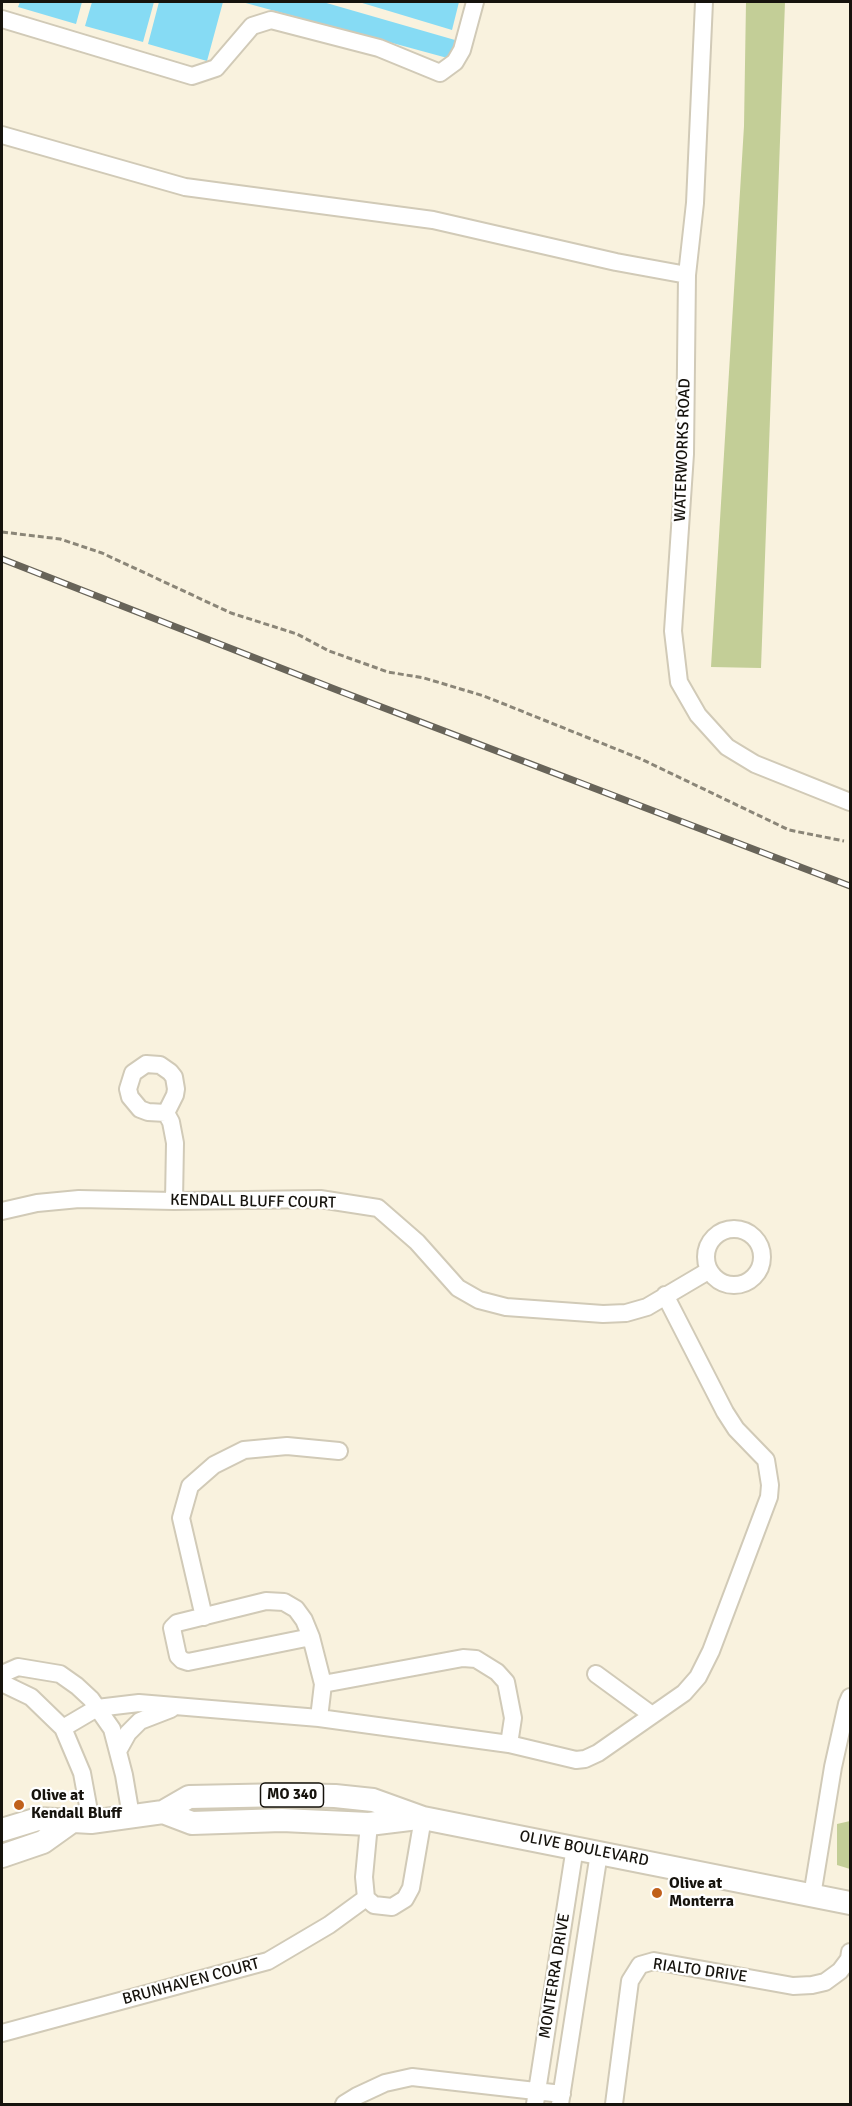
<!DOCTYPE html>
<style>
body{margin:0}
#map{position:relative;width:852px;height:2106px;overflow:hidden;background:#f9f2de;font-family:Signika,sans-serif}
canvas{display:block}
.frame{position:absolute;inset:0;border:3px solid #16130d;pointer-events:none}
</style>
<div id="map">
<canvas width="852" height="2106"></canvas>
<div class="frame"></div>
</div>
<script>
const ctx = document.querySelector('canvas').getContext('2d');
ctx.lineJoin = 'round';
function fillPath(path, color) {
  ctx.fillStyle = color;
  ctx.fill(path, 'evenodd');
}
function toPath(rows) {
  const path = new Path2D();
  for (const r of rows) {
    if (r.length === 3) {
      path.moveTo(r[0] + r[2], r[1]);
      path.arc(r[0], r[1], r[2], 0, 2 * Math.PI);
      continue;
    }
    path.moveTo(r[0], r[1]);
    for (let i = 2; i < r.length; i += 2) path.lineTo(r[i], r[i + 1]);
  }
  return path;
}
function trace(path, color, width, dash) {
  ctx.strokeStyle = color;
  ctx.lineWidth = width;
  ctx.lineCap = dash ? 'butt' : 'round';
  ctx.setLineDash(dash || []);
  ctx.stroke(path);
}
function write(font, color, halo, rows, align = 'center') {
  ctx.font = font + ' Signika,sans-serif';
  ctx.lineWidth = 4.5;
  ctx.setLineDash([]);
  ctx.textBaseline = 'middle';
  ctx.strokeStyle = halo;
  ctx.fillStyle = color;
  for (const [text, x, y, turn = 0] of rows) {
    ctx.save();
    ctx.translate(x, y);
    ctx.rotate((+turn || 0) * Math.PI / 180);
    ctx.textAlign = isNaN(turn) ? turn : align;
    if (halo) ctx.strokeText(text, 0, 0);
    ctx.fillText(text, 0, 0);
    ctx.restore();
  }
}
const green = toPath([
 [746,2,785,2,761,668,711,667,744,126],
 [850,1821,850,1869,837,1865,837,1824]
]);
const water = toPath([
 [20,2,82,2,76,24,18,7],
 [92,2,154,2,143,42,85,26],
 [159,2,223,2,207,61,148,44],
 [242,2,323,2,455,40,451,59],
 [359,2,459,2,452,30]
]);
const path = toPath([
 [2,532,60,539,102,553,231,613,297,634,329,651,388,672,424,678,484,696,641,759,789,830,844,841]
]);
const minor = toPath([
 [704,2,695,203,687,275,685,454,673,631,679,682,698,715,727,747,755,764,850,802],
 [2,19,192,76,216,68,252,26,271,20,379,48,440,73,455,62,462,50,475,2],
 [2,135,185,187,433,220,616,262,687,275],
 [146,1064,160,1065,170,1072,174,1077,176,1089,175,1095,166,1113,148,1112,140,1109,130,1097,128,1089,133,1073,146,1064],
 [166,1113,171,1122,175,1143,174,1201],
 [2,1211,37,1203,79,1199,174,1201,320,1199,378,1208,417,1242,458,1288,479,1300,506,1307,603,1314,626,1313,647,1307,708,1271],
 [734,1257,28],
 [204,1617,181,1518,190,1486,214,1465,244,1450,287,1446,339,1451],
 [311,1637,188,1662,182,1660,178,1656,172,1628,177,1623,266,1601,284,1602,296,1609,304,1620,311,1637,323,1684,319,1718],
 [2,1674,18,1667,60,1674,77,1686,91,1699,112,1729,124,1775,131,1816],
 [596,1674,652,1715],
 [2,1683,31,1697,63,1728,82,1773,91,1822],
 [323,1684,463,1658,476,1659,497,1672,506,1682,513,1718,509,1744],
 [63,1728,97,1708,139,1703,319,1718,509,1744,576,1760,585,1759,598,1753,684,1693,698,1677,711,1651,769,1497,770,1485,766,1460,736,1429,725,1412,665,1295],
 [118,1751,128,1733,140,1721,171,1709],
 [369,1824,364,1877,366,1898,374,1905,392,1907,405,1899,411,1888,423,1818],
 [812,1896,833,1767,847,1704,850,1697],
 [2,2033,268,1961,329,1925,366,1898],
 [344,2104,357,2096,385,2083,412,2077,562,2094],
 [535,2104,575,1847],
 [560,2104,599,1853],
 [614,2104,630,1981,640,1965,654,1961,793,1986,812,1985,825,1982,840,1971,849,1959,850,1952]
]);
const major = toPath([
 [163,1812,192,1823,282,1820,369,1824,418,1818],
 [2,1830,38,1819,91,1822,163,1812,189,1797,287,1795,335,1796,373,1800,423,1818,850,1903],
 [2,1856,43,1842,71,1822]
]);
const rail = toPath([
 [2,559,337,690,850,886]
]);
const markers = [
 [19,1805,6,"#c0601b"],
 [657,1893,6,"#c0601b"]
];
const shields = [
 [292,1795,63]
];
const shieldNames = [
 ["MO 340",292,1795]
];
const streetNames = [
 ["WATERWORKS ROAD",683,450,-88],
 ["KENDALL BLUFF COURT",253,1202,1],
 ["OLIVE BOULEVARD",584,1849,11],
 ["RIALTO DRIVE",700,1971,8],
 ["MONTERRA DRIVE",555,1976,-81],
 ["BRUNHAVEN COURT",191,1982,-15]
];
const poiNames = [
 ["Olive at",31,1796],
 ["Kendall Bluff",31,1814],
 ["Olive at",669,1884],
 ["Monterra",669,1902]
];
fillPath(green, '#c3ce97');
fillPath(water, '#86dbf4');
trace(minor, '#d1cab7', 20);
trace(major, '#d1cab7', 26);
trace(path, '#8b8678', 3, [6, 3]);
trace(minor, '#fff', 16);
trace(major, '#fff', 22);
trace(rail, '#686459', 7);
trace(rail, '#fff', 4.5, [14]);
for (const [x, y, r, color] of markers) {
  const dot = new Path2D();
  dot.arc(x, y, r, 0, 2 * Math.PI);
  ctx.fillStyle = color;
  ctx.fill(dot);
  trace(dot, '#fff', 2);
}
for (const [x, y, w] of shields) {
  const box = new Path2D();
  box.roundRect(x - w / 2, y - 12, w, 24, 4.5);
  ctx.fillStyle = '#fff';
  ctx.fill(box);
  trace(box, '#16130d', 1.5);
}
write('bold 15px', '#16130d', null, shieldNames);
write('16px', '#16130d', '#fff', streetNames);
write('bold 16px', '#16130d', '#fff', poiNames, 'left');
</script>
